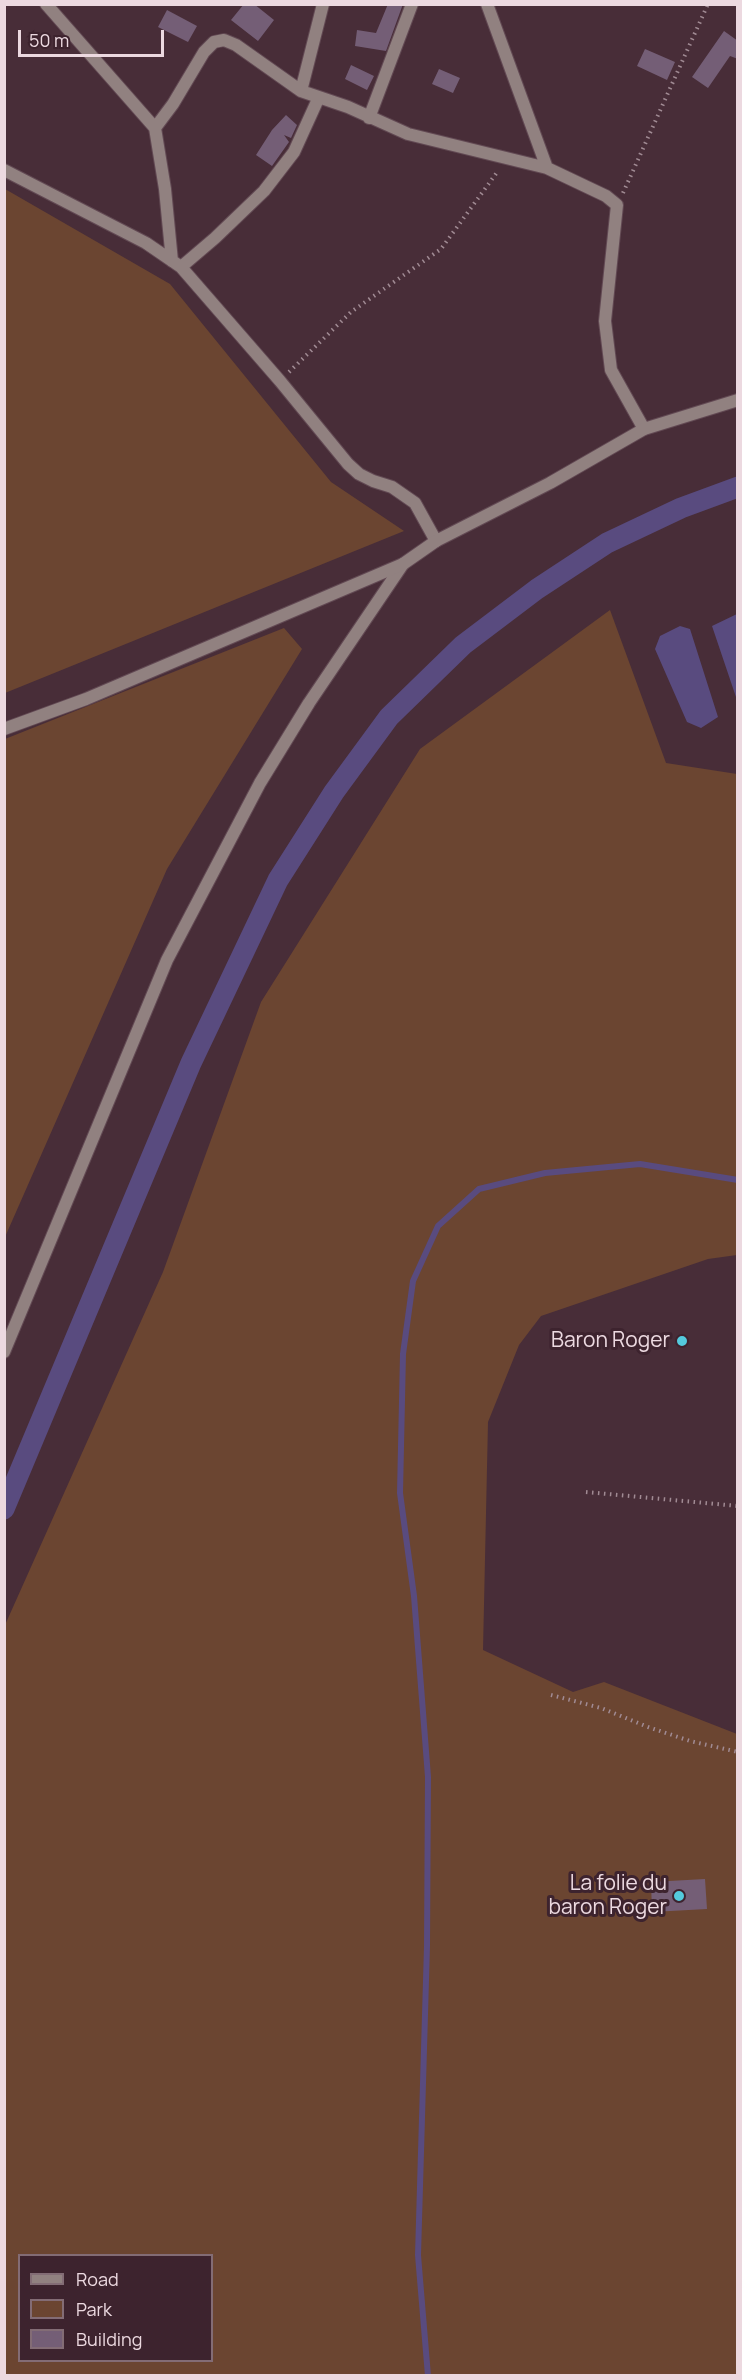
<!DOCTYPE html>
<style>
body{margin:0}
#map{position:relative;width:742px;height:2380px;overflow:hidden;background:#482d38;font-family:Manrope,sans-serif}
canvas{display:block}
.frame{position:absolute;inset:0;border:6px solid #ecd9e0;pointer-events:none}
.legend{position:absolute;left:18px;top:2254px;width:195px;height:108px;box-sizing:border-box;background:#3d232e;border:2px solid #836c75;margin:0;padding:8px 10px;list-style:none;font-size:18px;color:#ecd9e0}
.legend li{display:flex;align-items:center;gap:12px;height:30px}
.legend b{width:30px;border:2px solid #836c75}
.scale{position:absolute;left:18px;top:30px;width:146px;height:27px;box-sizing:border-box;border:3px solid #ecd9e0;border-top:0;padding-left:8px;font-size:18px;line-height:21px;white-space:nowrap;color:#ecd9e0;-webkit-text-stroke:4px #3d232e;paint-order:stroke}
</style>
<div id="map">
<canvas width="742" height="2380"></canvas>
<div class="frame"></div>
<ul class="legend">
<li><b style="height:8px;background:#918180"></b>Road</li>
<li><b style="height:16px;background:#6b4531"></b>Park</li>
<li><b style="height:16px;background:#745e76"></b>Building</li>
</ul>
<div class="scale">50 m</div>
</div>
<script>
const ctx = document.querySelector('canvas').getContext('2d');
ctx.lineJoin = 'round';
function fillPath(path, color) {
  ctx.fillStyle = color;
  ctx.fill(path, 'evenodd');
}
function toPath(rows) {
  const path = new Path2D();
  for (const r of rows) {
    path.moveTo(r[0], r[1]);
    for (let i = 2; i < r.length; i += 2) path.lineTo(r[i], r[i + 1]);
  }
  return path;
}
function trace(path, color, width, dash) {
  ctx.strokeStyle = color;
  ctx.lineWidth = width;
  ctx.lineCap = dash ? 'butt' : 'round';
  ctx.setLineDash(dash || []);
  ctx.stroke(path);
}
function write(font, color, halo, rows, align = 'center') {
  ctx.font = font + ' Manrope,sans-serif';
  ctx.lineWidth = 6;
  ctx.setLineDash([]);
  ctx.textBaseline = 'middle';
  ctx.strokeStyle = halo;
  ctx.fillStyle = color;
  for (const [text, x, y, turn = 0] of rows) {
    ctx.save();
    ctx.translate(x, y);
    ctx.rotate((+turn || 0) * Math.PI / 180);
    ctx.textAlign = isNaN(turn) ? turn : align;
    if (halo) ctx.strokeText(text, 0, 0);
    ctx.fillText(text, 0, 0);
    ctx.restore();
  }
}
const green = toPath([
 [5,189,170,284,331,482,404,531,5,693],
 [610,610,666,763,737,774,737,1255,708,1259,541,1316,519,1345,488,1422,483,1650,573,1692,604,1682,737,1734,737,2375,5,2376,5,1625,163,1272,261,1002,420,749],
 [20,2256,212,2256,212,2360,20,2360],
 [284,628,302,649,167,869,5,1237,5,739]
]);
const water = toPath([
 [737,614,737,700,712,626],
 [680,626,690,629,718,717,701,728,687,722,655,649,660,636]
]);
const stream = toPath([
 [428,2376,418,2255,427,1946,428,1777,414,1596,400,1493,403,1354,413,1281,438,1226,479,1189,545,1173,640,1164,738,1180]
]);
const canal = toPath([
 [4,1509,191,1063,278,880,334,792,389,717,463,645,537,589,607,543,681,508,738,487]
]);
const building = toPath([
 [244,4,254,4,274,20,258,41,231,20],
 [388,4,403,4,386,51,355,46,357,30,376,33],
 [167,10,197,26,188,42,158,27],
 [724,31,738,41,738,59,730,56,708,88,692,77],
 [645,49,675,62,667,80,637,66],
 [351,65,374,76,367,90,345,79],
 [439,69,460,78,453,93,432,84],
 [286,115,297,125,291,138,284,135,289,142,272,166,256,155,272,130],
 [705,1879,707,1909,652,1912,651,1882]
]);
const path = toPath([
 [623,193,708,4],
 [289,372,351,312,441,249,498,171],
 [586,1492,738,1506],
 [551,1695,601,1708,648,1727,690,1741,738,1752]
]);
const minor = toPath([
 [46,4,155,128],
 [487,4,547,168,606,196,617,205,605,321,611,370,644,429],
 [301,91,323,4],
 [369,118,412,4],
 [4,170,146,243,181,267,280,381,348,464,359,474,373,481,392,487,415,503,436,541],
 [172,261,165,189,155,128,173,104,204,52,214,42,224,40,236,45,301,91,348,107,408,134,547,168],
 [181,267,215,238,264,191,294,152,319,97],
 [4,1352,167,960,260,783,309,703,403,564]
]);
const tertiary = toPath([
 [4,729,86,699,403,564,436,541,550,483,644,429,738,400]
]);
const markers = [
 [682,1341,6,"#54cadd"],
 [679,1896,6,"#54cadd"]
];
const poiNames = [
 ["Baron Roger",670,1341],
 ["La folie du",667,1884],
 ["baron Roger",667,1908]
];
fillPath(green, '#6b4531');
fillPath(water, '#594b7f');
trace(stream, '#594b7f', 6);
trace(canal, '#594b7f', 21);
fillPath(building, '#745e76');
trace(minor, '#624953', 14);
trace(tertiary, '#624953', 14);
trace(path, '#a18b94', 4, [1.5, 4.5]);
trace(minor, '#918180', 12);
trace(tertiary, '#918180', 12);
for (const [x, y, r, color] of markers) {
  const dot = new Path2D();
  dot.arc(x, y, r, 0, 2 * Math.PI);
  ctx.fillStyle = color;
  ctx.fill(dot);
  trace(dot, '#3d232e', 2);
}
write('21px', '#ecd9e0', '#3d232e', poiNames, 'right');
</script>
